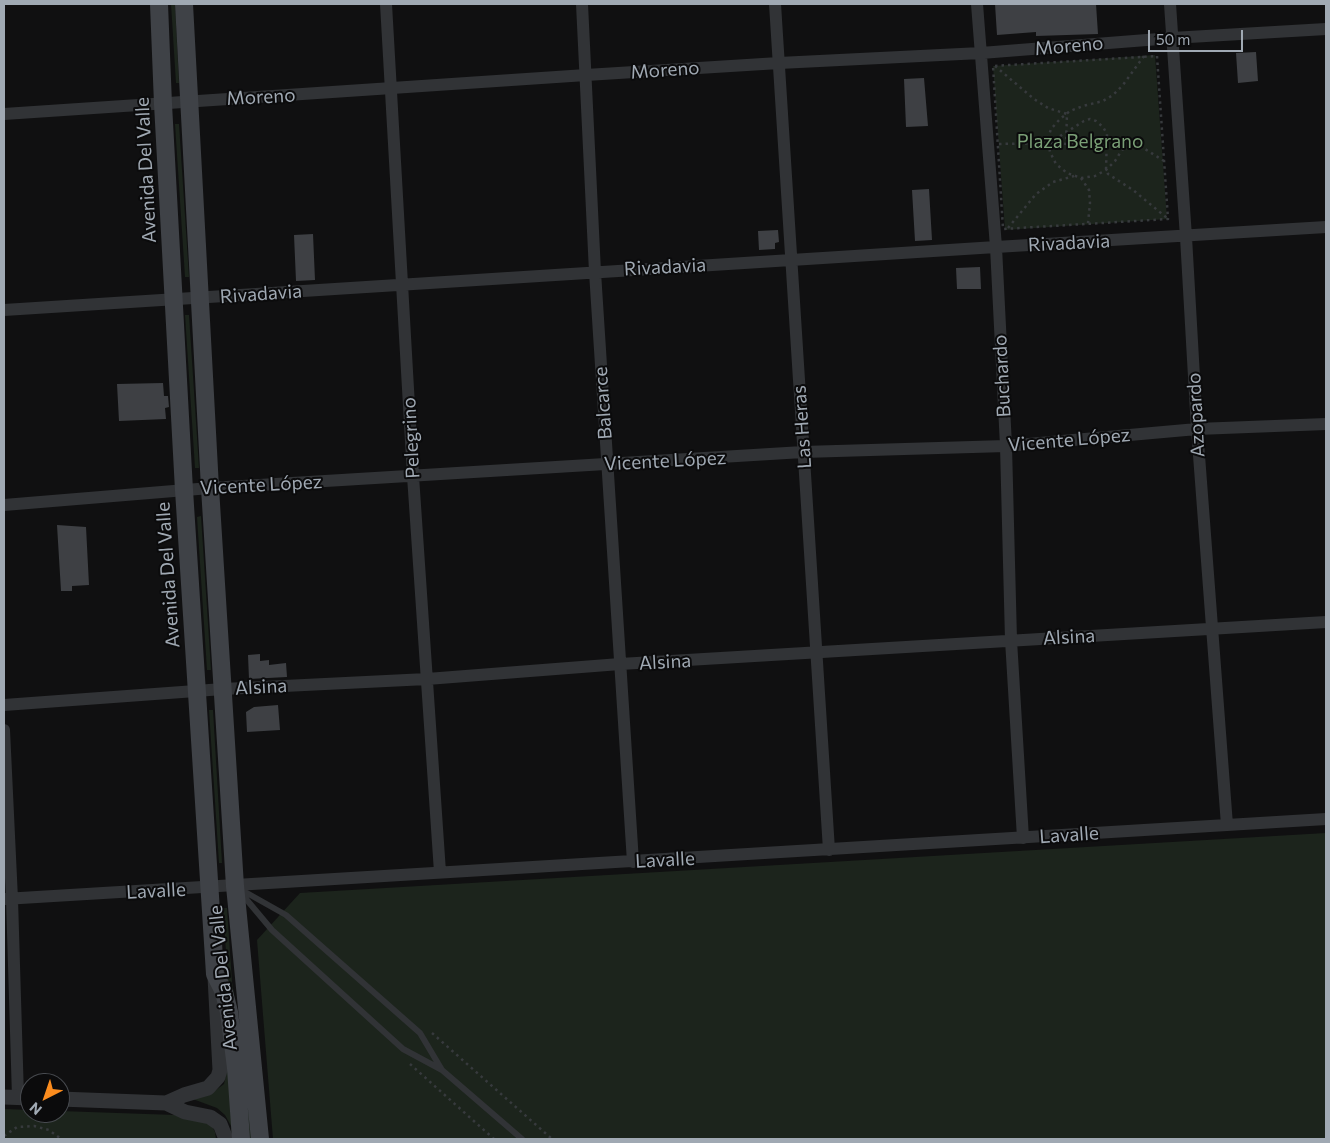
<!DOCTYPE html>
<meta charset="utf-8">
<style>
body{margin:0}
#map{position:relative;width:1330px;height:1143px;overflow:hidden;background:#101011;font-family:Commissioner,sans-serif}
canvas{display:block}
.frame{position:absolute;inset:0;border:5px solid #a0a9b3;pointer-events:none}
.north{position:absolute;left:20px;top:1073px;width:50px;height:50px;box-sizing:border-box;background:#0b0b0c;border:1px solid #474a4f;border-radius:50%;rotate:221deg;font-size:14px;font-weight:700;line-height:20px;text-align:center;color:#a0a9b3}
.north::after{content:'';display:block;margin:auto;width:18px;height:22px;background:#fb8c1e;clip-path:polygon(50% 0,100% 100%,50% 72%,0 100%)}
.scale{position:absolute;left:1148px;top:30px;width:95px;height:22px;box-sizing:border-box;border:2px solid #a0a9b3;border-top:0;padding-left:6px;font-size:15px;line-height:18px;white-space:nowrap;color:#a0a9b3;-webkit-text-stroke:4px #0b0b0c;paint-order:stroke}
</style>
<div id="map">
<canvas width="1330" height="1143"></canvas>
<div class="frame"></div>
<div class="north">N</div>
<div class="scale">50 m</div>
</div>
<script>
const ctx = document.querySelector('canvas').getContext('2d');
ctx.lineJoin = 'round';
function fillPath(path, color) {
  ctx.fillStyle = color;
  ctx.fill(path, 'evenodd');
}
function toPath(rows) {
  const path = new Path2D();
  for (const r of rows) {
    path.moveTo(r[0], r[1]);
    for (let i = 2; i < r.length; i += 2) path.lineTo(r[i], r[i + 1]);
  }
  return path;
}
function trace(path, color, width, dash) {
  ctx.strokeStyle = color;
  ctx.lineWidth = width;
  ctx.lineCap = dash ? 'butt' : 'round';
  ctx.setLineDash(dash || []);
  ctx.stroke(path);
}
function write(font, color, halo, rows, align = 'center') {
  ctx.font = font + ' Commissioner,sans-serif';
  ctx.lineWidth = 4;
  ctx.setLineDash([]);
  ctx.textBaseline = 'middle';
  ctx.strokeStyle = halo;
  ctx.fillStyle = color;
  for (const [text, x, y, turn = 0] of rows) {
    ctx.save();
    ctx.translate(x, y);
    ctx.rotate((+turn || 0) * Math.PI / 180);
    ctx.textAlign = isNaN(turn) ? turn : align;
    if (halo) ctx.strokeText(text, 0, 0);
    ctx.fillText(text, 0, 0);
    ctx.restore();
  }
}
const green = toPath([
 [171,4,175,4,179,83,176,83],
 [1155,55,1167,219,1005,230,993,66],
 [175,124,179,124,189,277,185,277],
 [185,315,189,315,199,468,195,468],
 [201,516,211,670,207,670,197,517],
 [209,710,213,710,222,863,219,863],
 [1326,833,1326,1139,273,1139,257,940,300,893],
 [223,908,227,908,232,982,251,1103,253,1139,249,1139,228,982],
 [224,1042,233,1077,232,1139,231,1126,225,1115,217,1108,190,1098,216,1090,224,1084,226,1075],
 [4,1109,30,1110,30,1113,60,1113,60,1111,175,1115,211,1124,215,1132,216,1139,4,1139]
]);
const building = toPath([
 [995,4,1096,4,1098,34,1036,36,1036,32,997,35],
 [1256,52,1258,81,1238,83,1236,53],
 [924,78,928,126,906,127,904,79],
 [929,189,932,240,915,241,912,190],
 [778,230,779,242,775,243,775,249,759,250,758,231],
 [313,234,315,280,296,281,294,235],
 [980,267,981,289,957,289,956,268],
 [163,383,164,396,168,396,169,407,165,408,166,419,119,421,117,384],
 [57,525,86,527,89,585,72,586,72,591,61,591],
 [260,654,260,661,269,660,269,665,286,663,287,677,249,679,248,655],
 [278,705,280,730,247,732,246,712,254,707]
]);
const path = toPath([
 [1144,56,1123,85,1113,95,1103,101,1083,106,1070,111,1060,119,1051,129,1048,138,1050,152,1056,164,1067,173,1081,178,1095,176,1106,170,1115,161,1122,150,1131,145,1145,149,1164,161],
 [1157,56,1168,219,1003,229,993,66,1157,56],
 [995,66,1034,99,1048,108,1067,114,1066,144],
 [1049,143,1084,121,1090,119,1096,121,1103,127,1107,134,1106,170,1108,174,1133,190,1167,218],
 [999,144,1049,143,1106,146],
 [1081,178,1089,190,1090,203,1088,223],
 [1008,228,1036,194,1053,182,1074,176],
 [432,1033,552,1139],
 [410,1064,494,1139],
 [4,1136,17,1127,34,1126,49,1130,61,1139]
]);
const service = toPath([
 [238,888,286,915,420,1033,442,1070],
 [241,893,272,930,403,1049,442,1070,522,1139]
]);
const minor = toPath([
 [386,4,413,476,440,872],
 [582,4,595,272,633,862],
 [775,4,829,850],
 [977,4,996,247,1006,446,1011,640,1023,838],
 [1170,4,1186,237,1197,429,1227,825],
 [4,114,586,75,779,63,981,53,1172,38,1326,29],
 [4,310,996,247,1326,227],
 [4,505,210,488,803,452,1006,446,1197,429,1326,424],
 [4,705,223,689,427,679,620,664,1326,622],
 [4,730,12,899,18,1097],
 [4,899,1326,819]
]);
const tertiary = toPath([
 [4,1097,30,1098],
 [60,1099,166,1103,185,1112,210,1117,220,1124,226,1139],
 [166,1103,184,1095,208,1088,218,1077,220,1070,215,977]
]);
const secondary = toPath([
 [159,4,163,104,184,490,215,974,224,992,229,1012,236,1068,241,1139],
 [184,4,210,488,235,886,260,1139]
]);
const streetNames = [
 ["Moreno",1069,46,-5],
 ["Moreno",665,70,-4],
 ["Moreno",261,97,-3],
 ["Avenida Del Valle",146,170,-93],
 ["Rivadavia",1069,243,-3],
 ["Rivadavia",665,267,-3],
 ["Rivadavia",261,294,-4],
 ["Buchardo",1002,376,-93],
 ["Balcarce",603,403,-94],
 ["Azopardo",1196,415,-93],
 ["Las Heras",802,427,-94],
 ["Pelegrino",411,438,-93],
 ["Vicente López",1069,440,-5],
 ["Vicente López",665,461,-3],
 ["Vicente López",261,485,-3],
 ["Avenida Del Valle",168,575,-94],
 ["Alsina",1069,637,-3],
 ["Alsina",665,662,-3],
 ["Alsina",261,687,-3],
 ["Lavalle",1069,835,-4],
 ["Lavalle",665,860,-3],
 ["Lavalle",156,891,-3],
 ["Avenida Del Valle",223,978,-96]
];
const parkNames = [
 ["Plaza Belgrano",1080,142]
];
fillPath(green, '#1c241c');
fillPath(building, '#3e4044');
trace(path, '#373a3d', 2.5, [2.5, 4]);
trace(service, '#313336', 6);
trace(minor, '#313336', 12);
trace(tertiary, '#313336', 15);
trace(secondary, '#3f4247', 18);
write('19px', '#a0a9b3', '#0b0b0c', streetNames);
write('19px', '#7a9f76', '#0b0b0c', parkNames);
</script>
